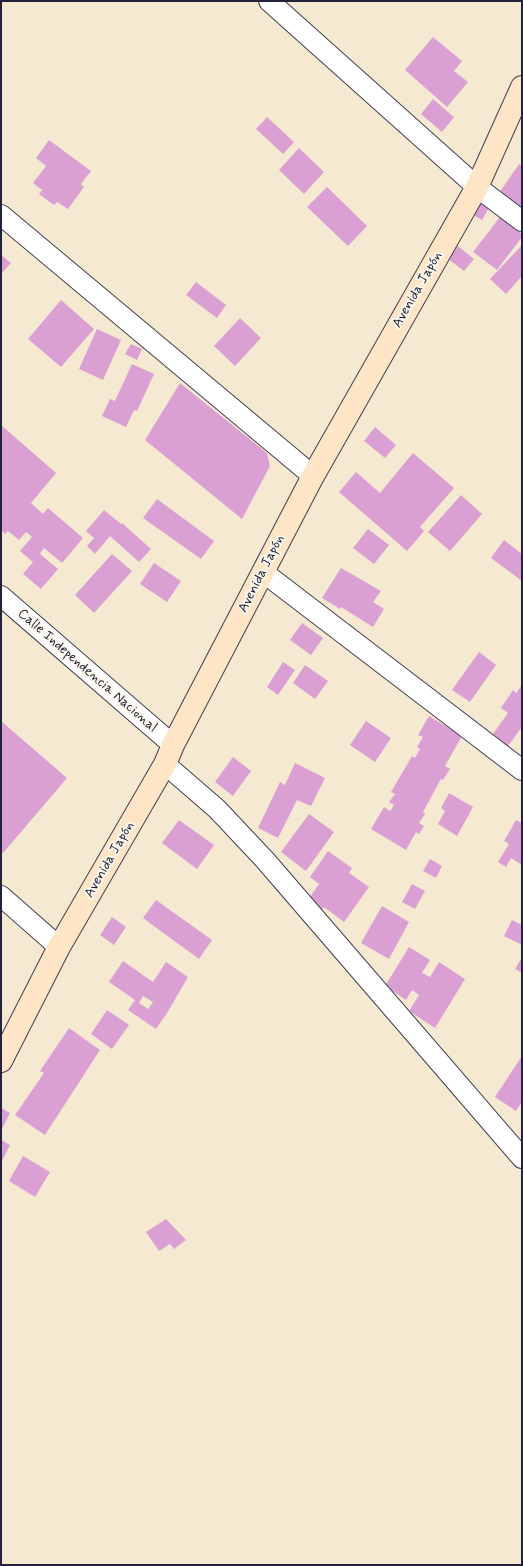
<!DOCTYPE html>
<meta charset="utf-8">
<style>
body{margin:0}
#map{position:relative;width:523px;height:1566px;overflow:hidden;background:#f5e9d2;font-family:Mynerve,sans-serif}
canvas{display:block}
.frame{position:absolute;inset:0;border:2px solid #22223b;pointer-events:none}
</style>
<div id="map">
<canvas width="523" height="1566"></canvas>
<div class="frame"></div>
</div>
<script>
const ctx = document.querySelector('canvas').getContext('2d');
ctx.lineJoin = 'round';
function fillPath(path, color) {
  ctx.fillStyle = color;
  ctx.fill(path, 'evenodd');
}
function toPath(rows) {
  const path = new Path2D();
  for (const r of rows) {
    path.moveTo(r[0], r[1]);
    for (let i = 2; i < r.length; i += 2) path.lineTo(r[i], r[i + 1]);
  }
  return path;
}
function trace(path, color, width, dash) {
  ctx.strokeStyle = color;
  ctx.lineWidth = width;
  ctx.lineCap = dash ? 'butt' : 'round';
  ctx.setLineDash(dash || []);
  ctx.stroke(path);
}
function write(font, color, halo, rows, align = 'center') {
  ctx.font = font + ' Mynerve,sans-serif';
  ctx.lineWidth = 4;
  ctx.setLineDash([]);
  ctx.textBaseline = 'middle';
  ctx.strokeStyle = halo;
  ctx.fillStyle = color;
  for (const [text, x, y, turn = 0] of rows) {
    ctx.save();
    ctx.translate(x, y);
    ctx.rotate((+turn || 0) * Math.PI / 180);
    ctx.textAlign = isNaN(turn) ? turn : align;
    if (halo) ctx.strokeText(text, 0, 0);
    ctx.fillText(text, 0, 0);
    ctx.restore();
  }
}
const building = toPath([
 [433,37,462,61,454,71,468,82,447,107,405,70],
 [433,99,454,117,442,132,421,114],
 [267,117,294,142,283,154,256,129],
 [49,140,91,171,81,184,84,187,68,209,57,202,54,205,39,194,42,190,33,183,46,166,36,158],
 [299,148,324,172,304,194,279,170],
 [519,164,522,166,522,209,499,193],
 [327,187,367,226,348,246,307,207],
 [474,195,491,204,482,220,465,211],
 [500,217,522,234,522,237,497,270,473,252],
 [522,245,522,276,506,294,490,279],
 [458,246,474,259,464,271,448,259],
 [1,255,11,263,1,274],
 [196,282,226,305,217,318,186,295],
 [61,300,94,329,61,367,28,339],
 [240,318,261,338,235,366,214,346],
 [97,329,121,340,103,380,79,369],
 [131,344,142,349,137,360,125,354],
 [132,364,154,374,137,411,134,410,126,427,102,416,110,399,115,401],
 [180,383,267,453,270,466,242,519,145,440],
 [1,425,56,473,31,503,43,514,48,508,83,538,62,563,44,548,40,554,58,569,41,589,23,574,33,562,20,551,32,537,26,532,19,540,8,531,5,534,1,530],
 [375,427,396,445,385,458,364,441],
 [413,453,454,488,420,527,424,531,407,551,339,492,356,472,380,493],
 [461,495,482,514,450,551,428,532],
 [157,499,214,541,201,559,143,518],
 [104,510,121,524,122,523,151,549,139,562,110,536,95,554,87,546,94,538,86,531],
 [368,529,389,545,374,564,353,548],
 [504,540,522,554,522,581,491,558],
 [112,554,132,571,94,613,75,595],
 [154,563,181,581,167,602,140,584],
 [341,568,381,591,373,602,384,609,373,627,341,607,340,609,322,598],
 [302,623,323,638,311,655,290,640],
 [479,652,496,665,470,702,452,690],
 [283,662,295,670,278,695,267,687],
 [305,665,328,681,315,699,293,683],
 [522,685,522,727,508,746,493,734,508,713,501,708,513,690,516,693],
 [429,716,462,736,445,766,450,769,443,780,441,779,423,812,425,814,419,823,424,826,419,834,416,832,406,850,371,829,384,807,390,811,394,805,389,802,395,794,391,792,412,756,415,758,420,749,417,747,423,737,418,735],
 [1,721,67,778,3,853,1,851],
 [366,721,391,738,375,762,350,745],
 [233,757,251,771,233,796,215,782],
 [295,763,325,778,311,806,297,800,278,838,258,828,280,782,285,785],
 [449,793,473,807,457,836,438,824,445,811,441,808],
 [309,814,334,832,306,871,281,852],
 [179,820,214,845,197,869,162,843],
 [516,820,522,823,522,865,511,858,506,867,498,862,509,844,504,841],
 [328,851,352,868,349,873,369,887,344,922,324,907,319,914,305,904,319,884,310,877],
 [430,859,442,866,436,878,423,871],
 [412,884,425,891,415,909,402,902],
 [156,900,212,940,199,959,143,918],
 [382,906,409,922,389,959,361,943],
 [112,917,126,927,114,945,100,935],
 [512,920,522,925,522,945,504,936],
 [409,947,430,960,422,973,430,977,439,962,465,979,435,1028,409,1011,419,995,412,990,406,1000,385,986],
 [522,957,522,973,515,969],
 [123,961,153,982,166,962,188,977,167,1013,156,1029,128,1010,135,1000,109,982],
 [143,996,153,1002,148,1009,139,1003],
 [107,1010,129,1025,112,1049,91,1034],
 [69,1028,100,1050,45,1135,15,1115,44,1073,40,1071],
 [522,1056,522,1102,516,1111,495,1097],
 [1,1108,10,1113,1,1131],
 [1,1140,10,1145,1,1163],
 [23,1156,50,1172,35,1197,9,1181],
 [166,1219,186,1240,174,1249,170,1244,159,1251,146,1232]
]);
const street = toPath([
 [269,1,477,187,522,221],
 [1,215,313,476],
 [263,572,522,770],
 [1,596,173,745],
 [165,764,217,809,265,860,522,1158],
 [1,896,59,947]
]);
const secondary = toPath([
 [1,1061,59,947,165,764,173,745,313,476,477,187,522,87]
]);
const streetNames = [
 ["Avenida Japón",418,290,-60],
 ["Avenida Japón",262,574,-63],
 ["Calle Independencia Nacional",87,671,41],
 ["Avenida Japón",110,860,-60]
];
fillPath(building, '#dba0d3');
trace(street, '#424052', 22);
trace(secondary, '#424052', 24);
trace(street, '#fff', 20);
trace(secondary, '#fde5c5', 22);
write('14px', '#22223b', '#fbf7ec', streetNames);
</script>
